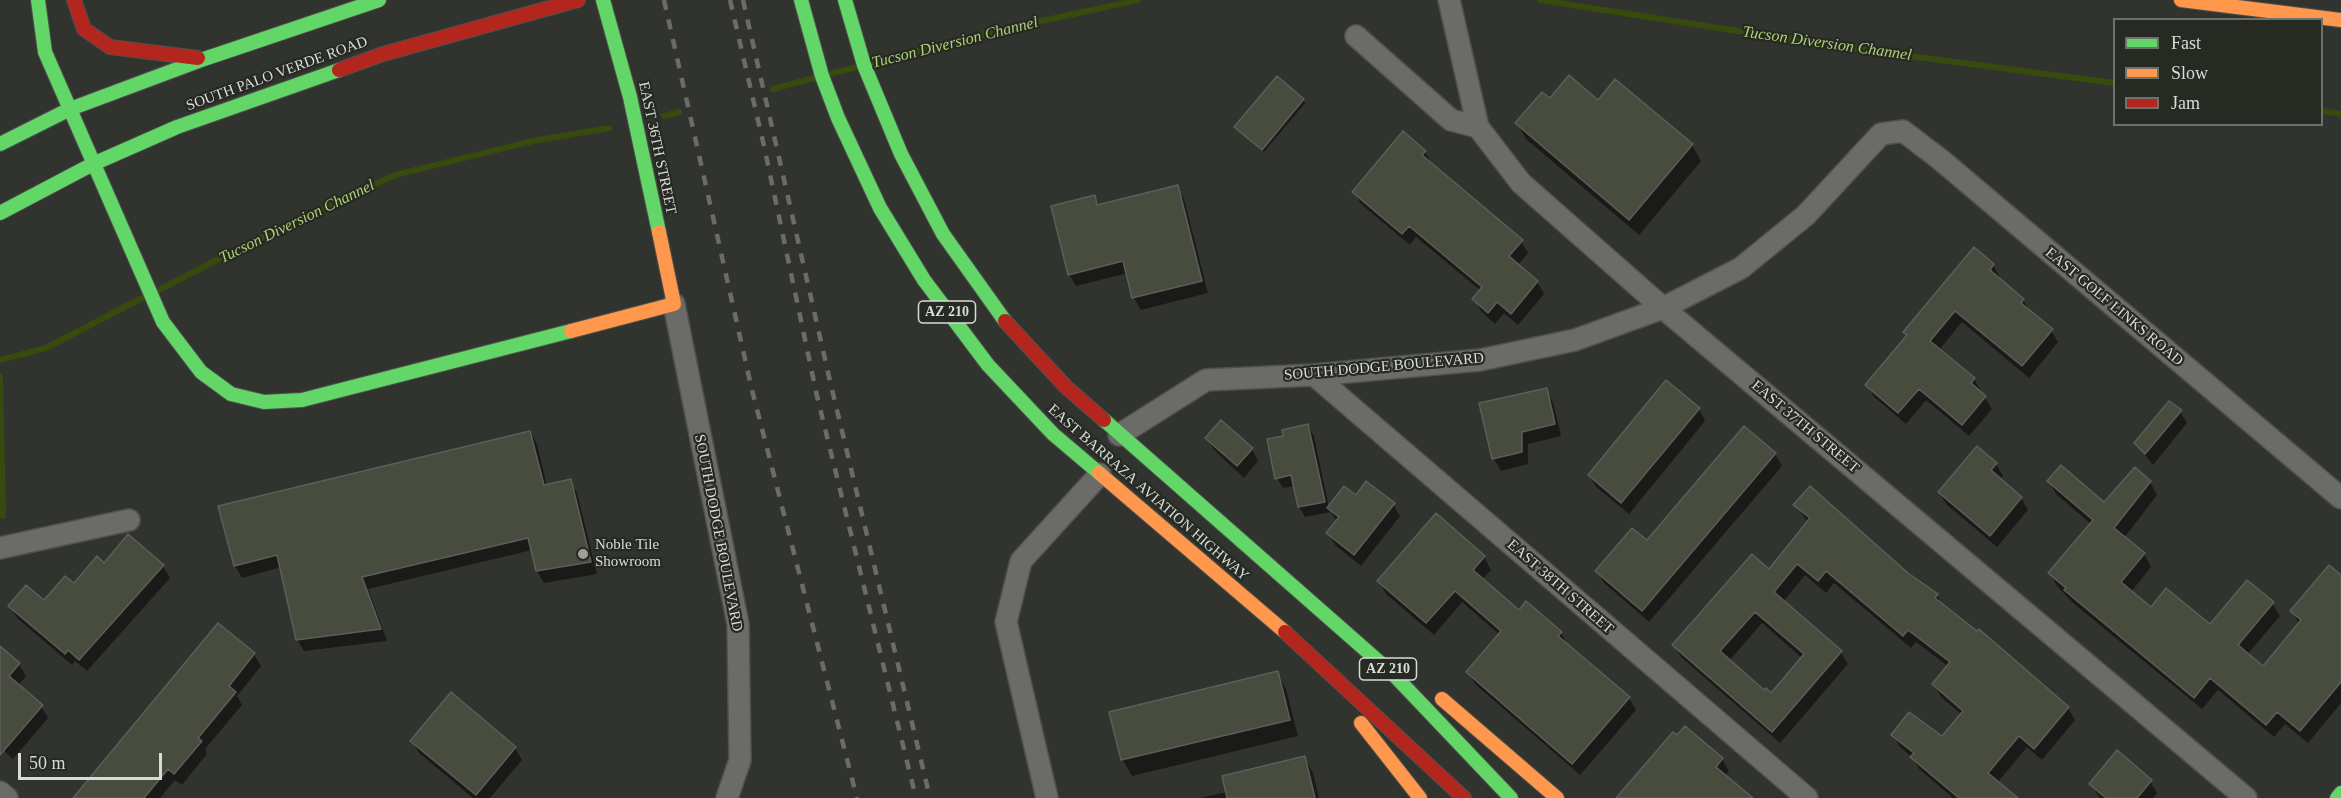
<!DOCTYPE html>
<style>
body{margin:0}
#map{position:relative;width:2341px;height:798px;overflow:hidden;background:#31332e;font-family:Georgia,serif}
canvas{display:block}
.legend{position:absolute;left:2113px;top:18px;width:210px;height:108px;box-sizing:border-box;background:#272a23;border:2px solid #6e716b;margin:0;padding:8px 10px;list-style:none;font-size:18px;color:#d9dbd7}
.legend li{display:flex;align-items:center;gap:12px;height:30px}
.legend b{width:30px;border:2px solid #6e716b}
.scale{position:absolute;left:18px;top:753px;width:144px;height:27px;box-sizing:border-box;border:3px solid #d9dbd7;border-top:0;padding-left:8px;font-size:18px;line-height:21px;white-space:nowrap;color:#d9dbd7;-webkit-text-stroke:4px #272a23;paint-order:stroke}
</style>
<div id="map">
<canvas width="2341" height="798"></canvas>
<ul class="legend">
<li><b style="height:8px;background:#63d668"></b>Fast</li>
<li><b style="height:8px;background:#ff974d"></b>Slow</li>
<li><b style="height:8px;background:#b3261e"></b>Jam</li>
</ul>
<div class="scale">50 m</div>
</div>
<script>
const ctx = document.querySelector('canvas').getContext('2d');
ctx.lineJoin = 'round';
function fillPath(path, color) {
  ctx.fillStyle = color;
  ctx.fill(path, 'evenodd');
}
function toPath(rows) {
  const path = new Path2D();
  for (const r of rows) {
    path.moveTo(r[0], r[1]);
    for (let i = 2; i < r.length; i += 2) path.lineTo(r[i], r[i + 1]);
  }
  return path;
}
function trace(path, color, width, dash) {
  ctx.strokeStyle = color;
  ctx.lineWidth = width;
  ctx.lineCap = dash ? 'butt' : 'round';
  ctx.setLineDash(dash || []);
  ctx.stroke(path);
}
function write(font, color, halo, rows, align = 'center') {
  ctx.font = font + ' Georgia,serif';
  ctx.lineWidth = 4.5;
  ctx.setLineDash([]);
  ctx.textBaseline = 'middle';
  ctx.strokeStyle = halo;
  ctx.fillStyle = color;
  for (const [text, x, y, turn = 0] of rows) {
    ctx.save();
    ctx.translate(x, y);
    ctx.rotate((+turn || 0) * Math.PI / 180);
    ctx.textAlign = isNaN(turn) ? turn : align;
    if (halo) ctx.strokeText(text, 0, 0);
    ctx.fillText(text, 0, 0);
    ctx.restore();
  }
}
const shadow = toPath([
 [1615,81,1692,145,1701,161,1639,235,1526,139,1517,123,1550,100,1598,102],
 [1303,100,1305,103,1264,152,1236,127],
 [1425,152,1432,164,1521,241,1528,253,1517,266,1537,282,1544,294,1518,325,1504,313,1495,324,1481,311,1474,299,1481,291,1416,237,1410,245,1361,204,1354,192],
 [1177,187,1184,199,1208,293,1141,310,1134,298,1128,273,1076,286,1069,274,1094,197,1099,206],
 [1993,265,2000,277,1998,279,2023,300,2031,312,2051,330,2058,342,2029,378,1962,322,1939,350,1974,379,1992,409,1969,436,1926,400,1906,424,1874,397,1867,385,1907,337,1904,332],
 [1546,390,1553,402,1561,436,1528,444,1528,464,1501,471,1494,459],
 [1699,409,1705,421,1629,514,1596,487,1589,475],
 [2180,411,2187,423,2153,465,2136,443],
 [1308,426,1314,436,1329,508,1356,497,1393,504,1400,516,1361,566,1335,545,1328,533,1337,521,1331,512,1305,517,1299,507,1295,486,1283,488,1277,478,1285,437],
 [1745,428,1775,454,1782,466,1649,622,1604,583,1597,571,1647,542],
 [530,432,537,444,547,486,570,481,577,493,597,574,544,583,537,571,532,550,368,589,387,641,304,651,297,639,281,567,242,578,235,566],
 [1207,438,1252,449,1258,461,1244,478,1214,450],
 [1996,464,2003,476,2000,480,2021,498,2028,510,1997,547,1946,504,1939,492],
 [2135,469,2150,482,2157,495,2124,538,2144,554,2151,567,2131,592,2151,609,2210,626,2272,603,2280,616,2247,655,2263,668,2299,624,2292,611,2341,576,2341,703,2308,743,2285,724,2274,737,2218,690,2202,709,2073,603,2057,586,2050,573,2091,524,2056,494,2049,482,2104,504],
 [1795,505,1907,574,1937,595,1943,607,2068,708,2075,720,2042,760,2027,747,1997,783,2016,798,1953,798,1919,769,1913,758,1900,747,1893,735,1942,738,1962,715,1941,697,1934,684,1949,667,1916,642,1911,648,1834,583,1826,593,1805,575,1783,602,1841,652,1848,664,1780,743,1681,657,1674,645,1769,571,1808,522],
 [1762,623,1802,658,1771,695,1764,692,1729,661],
 [1436,515,1484,557,1491,570,1482,580,1519,612,1561,633,1568,646,1629,698,1636,710,1580,775,1475,684,1468,672,1500,635,1462,602,1434,635,1386,594,1379,581],
 [104,565,163,566,170,578,87,671,75,661,72,665,17,618,10,606,44,603],
 [219,625,254,654,261,666,237,696,242,705,205,749,207,754,182,785,175,780,160,798,75,798],
 [0,648,19,664,26,676,18,686,41,706,48,718,13,759,0,747],
 [1277,673,1286,689,1298,736,1132,776,1123,760,1111,713],
 [412,741,515,748,522,760,490,798,473,798,419,753],
 [1305,758,1313,773,1319,798,1201,798,1227,792],
 [1722,759,1729,771,1725,776,1750,798,1625,798],
 [2150,781,2157,793,2153,798,2100,798,2091,784]
]);
const stream = toPath([
 [1540,0,1834,46,2114,83],
 [873,63,991,32,1138,0],
 [832,73,854,68],
 [773,89,814,78],
 [2322,111,2341,114],
 [664,116,679,112],
 [159,290,242,247,395,175,533,141,609,128],
 [0,360,46,348,144,297],
 [0,376,3,516]
]);
const building = toPath([
 [1569,75,1598,100,1615,79,1693,144,1629,220,1515,123,1542,92,1550,98,1569,75],
 [1277,76,1304,99,1262,150,1234,127,1277,76],
 [1403,131,1426,151,1422,155,1523,240,1509,256,1538,281,1511,314,1497,302,1488,313,1472,299,1482,287,1409,226,1402,234,1352,192,1403,131],
 [1178,185,1202,281,1132,298,1123,261,1068,275,1051,206,1095,195,1097,205,1178,185],
 [1974,247,1994,264,1990,270,2024,299,2021,303,2053,329,2022,366,1955,311,1930,341,1975,378,1971,383,1986,396,1962,425,1919,389,1898,413,1865,385,1907,335,1903,332,1974,247],
 [1666,380,1700,408,1621,503,1588,475,1666,380],
 [1547,388,1555,424,1522,432,1522,452,1492,459,1479,403,1547,388],
 [2169,401,2182,410,2145,454,2134,443,2169,401],
 [1221,420,1253,448,1237,466,1205,438,1221,420],
 [1308,424,1325,502,1298,507,1291,475,1275,479,1267,439,1283,436,1282,430,1308,424],
 [1744,426,1776,453,1642,611,1595,571,1632,528,1647,540,1744,426],
 [530,431,544,485,571,479,591,562,536,571,528,538,362,577,381,629,296,640,277,555,234,566,218,506,530,431],
 [1977,446,1997,463,1991,470,2022,497,1990,536,1938,492,1977,446],
 [2061,465,2104,502,2135,467,2151,481,2114,528,2145,553,2121,582,2151,607,2166,588,2210,624,2247,580,2274,602,2238,645,2263,666,2301,620,2290,611,2329,565,2341,575,2341,682,2300,731,2277,712,2266,725,2210,678,2194,698,2064,590,2066,588,2048,573,2093,520,2047,481,2061,465],
 [1366,481,1395,503,1354,555,1326,533,1339,517,1327,508,1344,486,1356,495,1366,481],
 [1810,486,1908,573,1938,594,1935,598,1977,631,1979,629,2069,707,2034,749,2019,736,1988,773,2018,798,1959,798,1910,757,1914,753,1891,735,1909,712,1942,736,1963,711,1932,684,1950,662,1908,630,1903,636,1826,571,1818,581,1797,564,1774,592,1842,651,1772,732,1672,645,1752,554,1769,569,1810,518,1793,505,1810,486],
 [1755,612,1804,654,1771,693,1766,688,1764,690,1720,651,1755,612],
 [1436,513,1485,556,1473,570,1519,610,1526,601,1562,632,1558,636,1630,697,1572,764,1466,672,1501,631,1455,591,1426,623,1377,581,1436,513],
 [128,534,164,565,79,660,68,650,65,654,8,606,26,585,44,600,65,576,74,583,97,556,104,563,128,534],
 [218,623,255,653,229,686,236,692,198,738,202,741,174,774,168,769,144,798,73,798,218,623],
 [0,646,20,663,9,676,43,705,0,755,0,646],
 [1278,671,1290,720,1121,760,1109,712,1278,671],
 [451,692,516,747,476,795,410,741,451,692],
 [1685,726,1723,758,1716,767,1753,798,1616,798,1673,732,1677,735,1685,726],
 [2117,750,2152,780,2137,798,2106,798,2089,784,2117,750],
 [1305,756,1315,798,1227,798,1222,776,1305,756]
]);
const street = toPath([
 [1449,0,1478,127,1521,183,1663,308,2246,798],
 [1356,36,1451,120,1478,127],
 [674,304,738,624,740,760,727,798],
 [1314,375,1807,798],
 [1119,435,1206,380,1314,375,1480,360,1575,340,1663,308,1741,268,1806,215,1881,134,1903,131,1941,160,2341,498],
 [0,548,129,520],
 [0,792,7,798],
 [1047,798,1006,622,1021,561,1100,474]
]);
const fast = toPath([
 [38,0,45,52,163,322,201,372,231,394,264,402,302,400,571,331],
 [603,0,630,97,659,232],
 [801,0,822,76,838,118,880,208,924,280,988,365,1053,434,1099,473],
 [845,0,864,65,901,154,943,234,1005,321],
 [0,144,70,109,204,59,379,0],
 [0,213,93,164,177,127,339,70],
 [1104,420,1394,675,1511,798],
 [2337,798,2341,793]
]);
const slow = toPath([
 [2181,0,2341,20],
 [571,331,674,304,659,232],
 [1099,473,1285,632],
 [1442,699,1557,798],
 [1361,723,1420,798]
]);
const jam = toPath([
 [74,0,84,29,110,47,198,58],
 [339,70,383,54,578,0],
 [1005,321,1066,387,1104,420],
 [1285,632,1464,798]
]);
const rail = toPath([
 [664,0,752,390,857,798],
 [730,0,764,146,817,396,916,798],
 [743,0,830,381,930,798]
]);
const markers = [
 [583,554,6,"#9ea09c"]
];
const shields = [
 [947,312,57],
 [1388,669,57]
];
const shieldNames = [
 ["AZ 210",947,312],
 ["AZ 210",1388,669]
];
const streetNames = [
 ["SOUTH PALO VERDE ROAD",277,74,-20],
 ["EAST 36TH STREET",657,148,78],
 ["EAST GOLF LINKS ROAD",2114,307,40],
 ["SOUTH DODGE BOULEVARD",1384,367,-5],
 ["EAST 37TH STREET",1805,427,40],
 ["EAST BARRAZA AVIATION HIGHWAY",1148,493,41],
 ["SOUTH DODGE BOULEVARD",718,533,79],
 ["EAST 38TH STREET",1560,587,41]
];
const poiNames = [
 ["Noble Tile",595,545],
 ["Showroom",595,562]
];
const waterNames = [
 ["Tucson Diversion Channel",955,43,-14],
 ["Tucson Diversion Channel",1827,44,8],
 ["Tucson Diversion Channel",297,222,-26]
];
fillPath(shadow, '#0007');
trace(stream, '#374b0e', 6);
fillPath(building, '#474c3e');
trace(building, '#5c5e5b', 1.5);
trace(street, '#4f514d', 24);
trace(fast, '#4f514d', 16);
trace(slow, '#4f514d', 16);
trace(jam, '#4f514d', 16);
trace(street, '#6b6c6a', 21);
trace(fast, '#63d668', 14);
trace(slow, '#ff974d', 14);
trace(jam, '#b3261e', 14);
trace(rail, '#6b6c69', 4.5, [10, 10]);
for (const [x, y, r, color] of markers) {
  const dot = new Path2D();
  dot.arc(x, y, r, 0, 2 * Math.PI);
  ctx.fillStyle = color;
  ctx.fill(dot);
  trace(dot, '#272a23', 2);
}
for (const [x, y, w] of shields) {
  const box = new Path2D();
  box.roundRect(x - w / 2, y - 11, w, 22, 4.5);
  ctx.fillStyle = '#272a23';
  ctx.fill(box);
  trace(box, '#d9dbd7', 1.5);
}
write('bold 14px', '#d9dbd7', null, shieldNames);
write('15px', '#d9dbd7', '#272a23', streetNames);
write('15px', '#d9dbd7', '#272a23', poiNames, 'left');
write('italic 16px', '#add077', '#272a23', waterNames);
</script>
